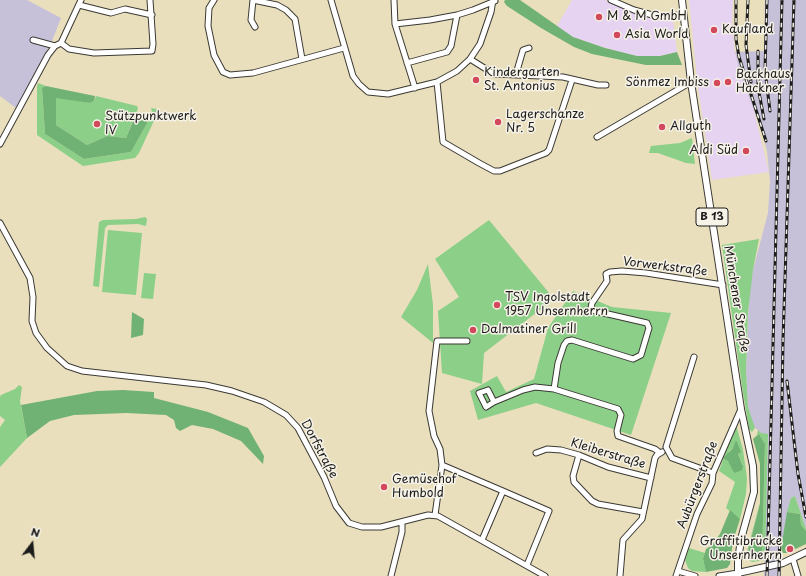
<!DOCTYPE html>
<meta charset="utf-8">
<style>
body{margin:0}
#map{position:relative;width:806px;height:576px;overflow:hidden;background:#e9dfbc;font-family:"Playpen Sans",sans-serif}
canvas{display:block}
.north{position:absolute;left:12px;top:524px;width:40px;height:40px;-webkit-text-stroke:3px #f7f3e8;paint-order:stroke;rotate:16deg;font-size:11px;font-weight:700;line-height:16px;text-align:center;color:#1c1c1c}
.north::after{content:'';display:block;margin:auto;width:14px;height:18px;background:#1c1c1c;clip-path:polygon(50% 0,100% 100%,50% 72%,0 100%)}
</style>
<div id="map">
<canvas width="806" height="576"></canvas>
<div class="north">N</div>
</div>
<script>
const ctx = document.querySelector('canvas').getContext('2d');
ctx.lineJoin = 'round';
function fillPath(path, color) {
  ctx.fillStyle = color;
  ctx.fill(path, 'evenodd');
}
function toPath(rows) {
  const path = new Path2D();
  for (const r of rows) {
    path.moveTo(r[0], r[1]);
    for (let i = 2; i < r.length; i += 2) path.lineTo(r[i], r[i + 1]);
  }
  return path;
}
function trace(path, color, width, dash) {
  ctx.strokeStyle = color;
  ctx.lineWidth = width;
  ctx.lineCap = dash ? 'butt' : 'round';
  ctx.setLineDash(dash || []);
  ctx.stroke(path);
}
function write(font, color, halo, rows, align = 'center') {
  ctx.font = font + ' "Playpen Sans",sans-serif';
  ctx.lineWidth = 3;
  ctx.setLineDash([]);
  ctx.textBaseline = 'middle';
  ctx.strokeStyle = halo;
  ctx.fillStyle = color;
  for (const [text, x, y, turn = 0] of rows) {
    ctx.save();
    ctx.translate(x, y);
    ctx.rotate((+turn || 0) * Math.PI / 180);
    ctx.textAlign = isNaN(turn) ? turn : align;
    if (halo) ctx.strokeText(text, 0, 0);
    ctx.fillText(text, 0, 0);
    ctx.restore();
  }
}
const built = toPath([
 [572,0,605,0,631,12,654,18,673,20,677,52,660,56,636,56,605,48,573,37,557,26],
 [689,0,733,0,732,24,735,52,740,74,753,107,769,172,712,180,698,88]
]);
const industrial = toPath([
 [0,0,27,0,61,18,52,41,16,108,0,96],
 [765,0,806,0,806,529,795,496,791,498,781,548,781,576,764,576,768,435,761,433,753,426,748,407,746,371,749,294,753,270,768,213,770,181,767,151,760,126,740,74,735,52,764,51]
]);
const green = toPath([
 [38,83,46,86,42,89,45,134,84,159,131,152,150,118,149,115,152,112,151,108,157,109,158,112,139,153,135,158,83,166,37,135,37,86],
 [96,96,137,106,138,108,136,114,131,116,133,120,126,138,107,136,87,145,56,125,56,97,90,103,94,101],
 [692,138,695,164,686,163,658,153,649,153,651,146,680,143],
 [145,217,147,219,146,226,138,224,108,225,105,228,99,287,93,286,99,222,103,220,136,219],
 [489,220,554,299,484,353,482,384,442,373,438,311,459,297,435,259],
 [108,230,142,233,136,295,102,292],
 [759,239,753,270,748,312,746,371,748,407,755,428,752,432,749,429,743,393,722,245],
 [428,264,433,305,433,343,401,317,417,290],
 [144,273,156,274,153,299,141,298],
 [573,291,612,307,671,313,631,435,536,403,478,420,470,391,497,376,506,392,534,379,548,328],
 [19,385,22,387,20,401,27,438,0,467,0,427,5,420,0,416,0,397,1,395,15,389],
 [736,424,743,450,747,478,746,494,740,519,726,508,735,482,719,471],
 [733,448,738,454,743,465,731,464,728,461,729,451],
 [758,430,761,433,768,434,765,560,752,562,747,559,746,555,760,502,748,551,762,559,765,444,759,434,753,439,757,435],
 [795,496,806,529,806,531,801,525,800,514,787,512,791,498],
 [689,548,705,553,703,559,706,572,692,571,688,568,685,560]
]);
const forest = toPath([
 [505,0,520,0,573,37,605,48,637,56,660,56,677,52,682,65,646,65,592,54,574,47,541,28,507,6,504,2],
 [46,86,95,96,94,101,90,103,56,98,56,125,87,145,107,136,126,138,133,121,130,121,131,116,142,113,150,118,131,152,84,159,45,134,42,88],
 [132,312,144,319,143,335,131,338],
 [123,390,154,392,154,398,208,412,248,428,264,456,263,464,241,441,213,429,192,425,180,431,176,428,174,420,166,415,126,413,74,415,50,421,27,438,21,405,97,391],
 [759,434,765,444,762,559,748,551,760,503,760,464,753,439],
 [736,440,741,452,738,454,743,466,742,470,735,473,733,471,728,461,723,458,733,448],
 [730,510,740,519,733,541,730,564,727,568,706,572,703,559,706,549,711,546,720,534],
 [787,512,800,514,801,525,806,531,806,544,787,553,783,553,781,548]
]);
const minor = toPath([
 [214,0,209,8,208,26,214,55,223,72,230,75,253,73,344,48],
 [253,0,277,5,286,10,295,19,302,59],
 [253,0,251,20,255,27],
 [331,0,353,76,359,84,368,92,388,94,437,82,457,71,470,59,480,44,491,12,493,0],
 [394,0,395,24,415,88],
 [611,0,634,10,656,16,683,15],
 [79,5,111,13,125,9,152,15],
 [395,24,430,20,457,15,473,10,495,1],
 [33,40,55,46,61,43,81,0],
 [61,43,69,49,94,53,152,51,153,44,150,0],
 [470,59,494,74,563,77,598,85,606,85],
 [407,63,447,52,451,46,457,15],
 [516,74,523,50,529,48],
 [437,82,443,142,479,163,494,171,500,171,546,153,549,150,572,80],
 [597,137,691,82],
 [0,144,48,55,55,46],
 [0,223,30,278,33,297,32,321,36,333,47,348,67,366,82,371,206,385,232,391,264,402,286,415,298,428,324,477,336,506,349,523,362,527,381,527,428,515,438,516,545,576],
 [694,357,666,447,672,458,713,473],
 [488,390,494,402,486,407,479,393,488,390],
 [494,402,523,390,535,387,554,389],
 [536,453,547,449,561,450,579,455,608,467,651,478],
 [660,453,655,449,618,436,617,431,621,415,618,409,554,389,558,363,564,345,567,341,572,340,633,359,641,355,649,328,647,323,595,311,591,308,592,303,607,281,606,274,610,272,622,271,646,273,723,285],
 [579,455,573,476,574,482,592,501,598,504,643,512],
 [442,465,503,491,482,540],
 [503,491,549,511,527,565],
 [435,515,442,465,440,449,434,436,429,411,437,341,467,341],
 [793,559,798,576],
 [678,571,695,576],
 [391,576,402,532,402,523],
 [620,576,623,540,642,519,655,458,657,455,662,452],
 [676,576,697,514,712,483,713,473,741,409],
 [719,576,738,573]
]);
const major = toPath([
 [682,0,691,82,741,409,753,466,754,492,741,539,738,561,738,576],
 [738,573,783,563,806,552]
]);
const rail = toPath([
 [736,0,736,39,739,57,766,141],
 [748,0,746,45,751,82],
 [767,0,765,70,770,111],
 [758,51,758,87,764,119],
 [787,381,798,474,806,517],
 [767,576,782,0],
 [779,576,783,341,794,0]
]);
const markers = [
 [599,17,4,"#d1495b"],
 [714,30,4,"#d1495b"],
 [617,35,4,"#d1495b"],
 [476,80,4,"#d1495b"],
 [728,82,4,"#d1495b"],
 [717,83,4,"#d1495b"],
 [498,122,4,"#d1495b"],
 [97,124,4,"#d1495b"],
 [662,127,4,"#d1495b"],
 [746,151,4,"#d1495b"],
 [497,305,4,"#d1495b"],
 [473,330,4,"#d1495b"],
 [384,487,4,"#d1495b"],
 [790,549,4,"#d1495b"]
];
const shields = [
 [712,217,32]
];
const shieldNames = [
 ["B 13",712,217]
];
const poiNames = [
 ["M & M GmbH",607,17],
 ["Kaufland",722,30],
 ["Asia World",625,35],
 ["Kindergarten",484,73],
 ["St. Antonius",484,87],
 ["Backhaus",736,75],
 ["Hackner",736,89],
 ["Sönmez Imbiss",709,83,"right"],
 ["Lagerschanze",506,115],
 ["Nr. 5",506,129],
 ["Stützpunktwerk",105,117],
 ["IV",105,131],
 ["Allguth",670,127],
 ["Aldi Süd",738,151,"right"],
 ["TSV Ingolstadt",505,298],
 ["1957 Unsernherrn",505,312],
 ["Dalmatiner Grill",481,330],
 ["Gemüsehof",392,480],
 ["Humbold",392,494],
 ["Graffitibrücke",782,542,"right"],
 ["Unsernherrn",782,556,"right"]
];
const streetNames = [
 ["Vorwerkstraße",665,267,7],
 ["Münchener Straße",736,299,81],
 ["Dorfstraße",319,449,62],
 ["Kleiberstraße",608,454,17],
 ["Aubürgerstraße",698,485,-69]
];
fillPath(built, '#e5d3f1');
fillPath(industrial, '#c7c0d9');
fillPath(green, '#8bcf88');
fillPath(forest, '#70b274');
trace(minor, '#3b3934', 7);
trace(major, '#3b3934', 8);
trace(minor, '#fff', 5);
trace(major, '#fff', 6);
trace(rail, '#1c1c1c', 3);
trace(rail, '#f7f3e8', 1.5, [4.5]);
for (const [x, y, r, color] of markers) {
  const dot = new Path2D();
  dot.arc(x, y, r, 0, 2 * Math.PI);
  ctx.fillStyle = color;
  ctx.fill(dot);
  trace(dot, '#f7f3e8', 1.5);
}
for (const [x, y, w] of shields) {
  const box = new Path2D();
  box.roundRect(x - w / 2, y - 9, w, 18, 3);
  ctx.fillStyle = '#f7f3e8';
  ctx.fill(box);
  trace(box, '#1c1c1c', 1);
}
write('bold 11px', '#1c1c1c', null, shieldNames);
write('12px', '#1c1c1c', '#f7f3e8', poiNames, 'left');
write('12px', '#1c1c1c', '#f7f3e8', streetNames);
</script>
